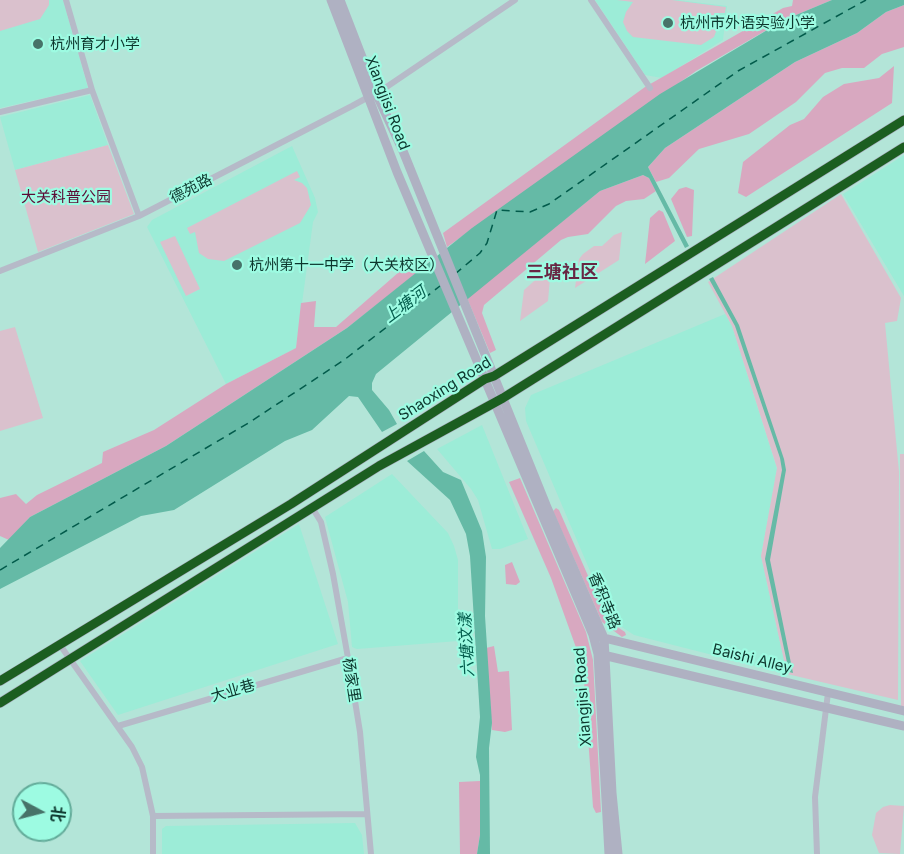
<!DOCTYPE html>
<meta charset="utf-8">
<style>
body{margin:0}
#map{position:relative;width:904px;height:854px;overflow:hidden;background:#b3e5d8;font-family:Inter,"Noto Sans SC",sans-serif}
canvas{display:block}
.north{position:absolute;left:12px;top:782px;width:60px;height:60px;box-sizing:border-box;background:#9dfbe2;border:2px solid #63ac9a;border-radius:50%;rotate:97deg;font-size:16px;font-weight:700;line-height:24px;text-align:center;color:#0d362d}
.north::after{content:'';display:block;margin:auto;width:21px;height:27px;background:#477369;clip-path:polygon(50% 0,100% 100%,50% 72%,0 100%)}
</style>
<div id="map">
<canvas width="904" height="854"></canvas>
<div class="north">北</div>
</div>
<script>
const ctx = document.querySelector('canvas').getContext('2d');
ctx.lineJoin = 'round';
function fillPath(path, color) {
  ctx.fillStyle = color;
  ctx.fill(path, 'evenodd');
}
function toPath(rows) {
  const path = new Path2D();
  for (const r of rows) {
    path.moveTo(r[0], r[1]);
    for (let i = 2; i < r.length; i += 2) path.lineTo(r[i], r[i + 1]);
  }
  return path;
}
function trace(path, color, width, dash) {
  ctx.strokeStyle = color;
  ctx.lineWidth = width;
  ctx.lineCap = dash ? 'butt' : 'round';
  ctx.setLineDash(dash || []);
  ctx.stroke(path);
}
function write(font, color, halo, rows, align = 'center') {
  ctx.font = font + ' Inter,"Noto Sans SC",sans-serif';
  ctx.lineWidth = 4.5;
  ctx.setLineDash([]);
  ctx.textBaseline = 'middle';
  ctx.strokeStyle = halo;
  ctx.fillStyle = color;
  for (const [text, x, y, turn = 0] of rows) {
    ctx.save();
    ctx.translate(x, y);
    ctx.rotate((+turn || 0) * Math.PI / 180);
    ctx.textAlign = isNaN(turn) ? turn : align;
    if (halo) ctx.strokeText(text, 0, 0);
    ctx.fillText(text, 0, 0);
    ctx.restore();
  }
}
const built = toPath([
 [0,0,63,0,88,88,0,108],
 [595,0,677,0,727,6,723,40,662,78,645,75],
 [90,95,108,145,15,170,0,117],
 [292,146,315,198,318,212,313,222,296,348,226,384,147,227,152,220],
 [904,155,904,296,843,194],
 [725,314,732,326,777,469,761,556,787,674,634,635,611,620,526,421,525,408,531,395],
 [482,425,528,539,500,549,492,549,478,500,471,489,437,449],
 [392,474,448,533,454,546,458,560,458,641,357,649,352,647,348,602,325,517],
 [299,524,338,644,118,715,80,661],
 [355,823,362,835,364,854,162,854,162,829,166,826]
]);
const green = toPath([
 [0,0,49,0,49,5,40,19,0,31],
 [617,0,672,0,726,7,725,13,714,13,718,26,714,37,701,45,633,37,627,31,623,22,626,12,633,2],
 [108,145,134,214,38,252,15,170],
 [297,171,300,177,294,180,302,183,307,188,311,205,300,223,224,261,208,259,199,253,195,232,190,234,187,228],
 [841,194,901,298,897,321,885,323,899,472,898,700,787,674,761,556,777,468,732,326,708,282],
 [622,232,619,260,575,288,579,259,583,254,594,246,602,246,614,235],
 [175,236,200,289,186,296,160,242],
 [551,266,548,301,520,321,524,290],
 [15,327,43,418,0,431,0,331],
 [900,454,904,454,904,711,901,710],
 [890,805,904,806,900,854,879,853,872,835,876,813,883,807]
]);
const forest = toPath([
 [793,0,832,0,784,20,696,71,447,247,443,233,645,87,783,8,792,6],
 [904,5,904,47,882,54,864,68,842,68,825,73,796,102,749,134,699,149,669,178,656,182,648,167,665,148,795,62,857,33,886,12],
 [894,66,892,103,746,197,738,193,743,162,790,125,804,119,823,97,844,84,879,78],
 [643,175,649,178,656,191,644,199,626,201,616,206,588,234,568,237,561,240,484,305,482,313,496,350,490,353,467,298,600,191],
 [686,187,694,190,692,236,687,237,671,199,679,189],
 [659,210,663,212,675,241,645,264,650,218],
 [415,258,420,271,347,328,166,446,30,517,9,540,0,536,0,498,16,494,26,504,37,495,102,463,103,452,154,430,226,384,296,348,301,303,316,301,314,327,336,327],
 [520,478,586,632,593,660,601,812,596,813,593,807,583,667,551,578,509,482],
 [556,508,559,510,608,621,625,632,626,635,622,637,602,622,553,511],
 [512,562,520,582,516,585,506,584,505,565],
 [494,646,498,672,509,671,512,730,505,732,492,730,486,648],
 [480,781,480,835,477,854,460,854,459,782]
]);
const water = toPath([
 [832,0,904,0,904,5,886,12,857,33,795,62,665,148,648,167,689,246,685,248,649,178,643,175,600,191,376,374,372,383,372,390,389,410,397,424,382,432,358,397,349,396,312,430,285,441,174,510,141,516,0,589,0,548,30,517,166,446,347,328,472,228,660,94,784,20],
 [713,277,739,325,784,459,786,470,770,560,793,673,789,672,765,559,782,470,780,458,735,326,709,279],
 [424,451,443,472,461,480,482,531,486,557,485,616,492,723,489,748,490,854,477,854,480,835,480,775,476,757,480,717,470,556,466,534,450,500,407,461]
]);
const ferry = toPath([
 [455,274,480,253,487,243,497,210,530,212,549,204,738,71,866,0],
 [0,570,250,422,344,360,440,286]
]);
const minor = toPath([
 [66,0,92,90,139,216],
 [591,0,650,88],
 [0,112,92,90],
 [0,271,139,216,352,106,385,88,515,0],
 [313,509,321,522,333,574,348,658,360,732,371,854],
 [60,645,132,747,142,767,153,816,153,854],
 [118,726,348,658],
 [153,816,367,814],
 [817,854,815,797,828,693]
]);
const secondary = toPath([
 [331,0,397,172,593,635,598,654,609,854],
 [340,0,376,93,403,151,546,505,604,638,612,793,618,854],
 [600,637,904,711],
 [603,655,904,726]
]);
const primary = toPath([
 [0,681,291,504,485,379,494,376,904,120],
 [0,703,379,466,503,398,904,147]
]);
const cycleway = toPath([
 [0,681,291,504,485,379,494,376,904,120],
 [0,703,379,466,503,398,904,147]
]);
const markers = [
 [668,23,6,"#477369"],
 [38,44,6,"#477369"],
 [237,265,6,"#477369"]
];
const poiNames = [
 ["杭州市外语实验小学",680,23],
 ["杭州育才小学",50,44],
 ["杭州第十一中学（大关校区）",249,265]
];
const streetNames = [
 ["Xiangjisi Road",387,103,69],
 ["德苑路",191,189,-27],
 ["Shaoxing Road",445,389,-32],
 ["香积寺路",604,601,68],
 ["Baishi Alley",752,659,14],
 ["杨家里",351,680,81],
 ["大业巷",233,691,-16],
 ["Xiangjisi Road",583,697,-94]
];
const parkNames = [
 ["大关科普公园",66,197]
];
const waterNames = [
 ["上塘河",405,305,-37],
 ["六塘汶漾",467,645,-93]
];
const quarterNames = [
 ["三塘社区",562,273]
];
fillPath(built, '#9cecd7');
fillPath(green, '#dac1cd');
fillPath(forest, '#d8a8c0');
fillPath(water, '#65baa6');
trace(ferry, '#025b4b', 1.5, [8, 6]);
trace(minor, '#b6bac8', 6);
trace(secondary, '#afb1c2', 9);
trace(primary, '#a9aabe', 10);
trace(cycleway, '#1b5e20', 9);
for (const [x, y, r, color] of markers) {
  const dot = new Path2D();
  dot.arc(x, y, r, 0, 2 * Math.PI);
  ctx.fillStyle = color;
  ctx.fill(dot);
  trace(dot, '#9dfbe2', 2);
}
write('15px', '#0d362d', '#9dfbe2', poiNames, 'left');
write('15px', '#0d362d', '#9dfbe2', streetNames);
write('15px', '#5c0b35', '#9dfbe2', parkNames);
write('italic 16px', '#025b4b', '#9dfbe2', waterNames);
write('bold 18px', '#682643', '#9dfbe2', quarterNames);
</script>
